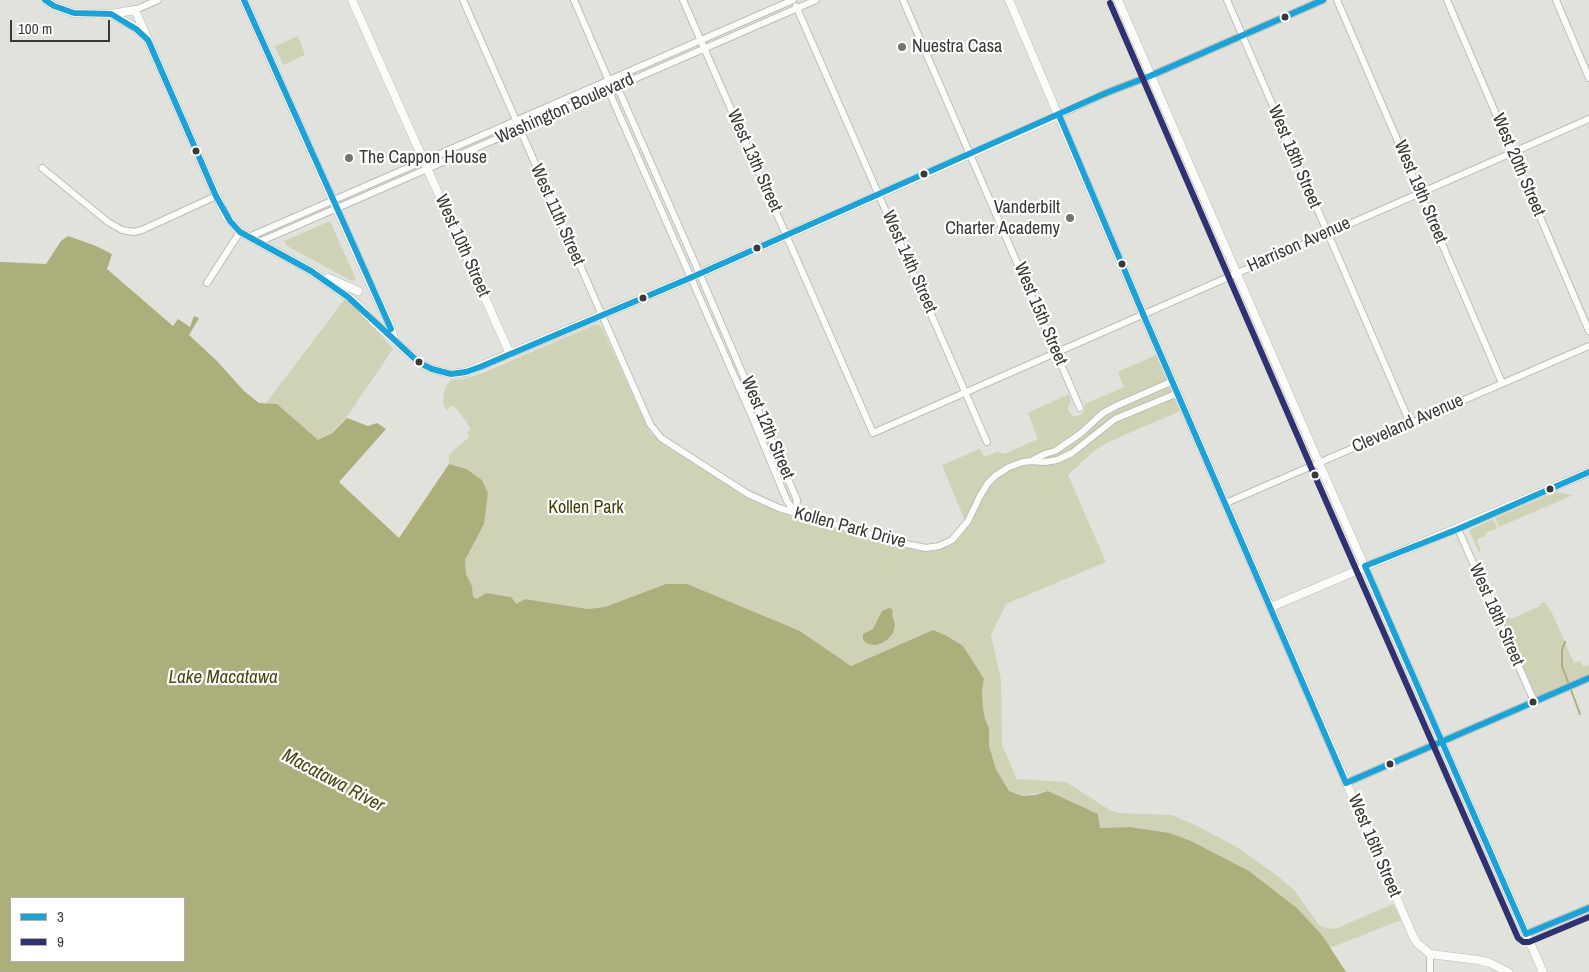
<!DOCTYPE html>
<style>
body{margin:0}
#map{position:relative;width:1589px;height:972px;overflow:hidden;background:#e2e2dc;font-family:"Archivo Narrow",sans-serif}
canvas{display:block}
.legend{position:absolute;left:10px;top:897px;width:175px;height:65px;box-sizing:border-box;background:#fff;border:1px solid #b0b0ae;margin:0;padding:6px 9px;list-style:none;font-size:15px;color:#393a35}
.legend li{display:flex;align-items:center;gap:10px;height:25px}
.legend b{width:25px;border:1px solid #b0b0ae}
.scale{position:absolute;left:10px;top:20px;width:100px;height:22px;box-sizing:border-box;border:2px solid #393a35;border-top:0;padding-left:6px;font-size:15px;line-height:18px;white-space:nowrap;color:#393a35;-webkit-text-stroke:4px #fff;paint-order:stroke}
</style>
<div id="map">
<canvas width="1589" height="972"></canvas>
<ul class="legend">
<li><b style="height:6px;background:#1ca2d5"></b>3</li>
<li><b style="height:6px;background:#303171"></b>9</li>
</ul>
<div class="scale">100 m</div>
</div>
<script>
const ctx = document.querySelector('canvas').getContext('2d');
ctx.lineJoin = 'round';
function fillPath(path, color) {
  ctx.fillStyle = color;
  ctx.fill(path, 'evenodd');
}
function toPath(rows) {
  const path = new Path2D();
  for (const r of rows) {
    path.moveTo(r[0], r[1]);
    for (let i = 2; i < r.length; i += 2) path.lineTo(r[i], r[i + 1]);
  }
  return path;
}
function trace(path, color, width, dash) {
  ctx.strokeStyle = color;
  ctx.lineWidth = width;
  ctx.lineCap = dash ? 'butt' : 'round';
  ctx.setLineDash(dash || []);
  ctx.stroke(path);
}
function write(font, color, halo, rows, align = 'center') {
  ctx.font = font + ' "Archivo Narrow",sans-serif';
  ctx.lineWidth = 4.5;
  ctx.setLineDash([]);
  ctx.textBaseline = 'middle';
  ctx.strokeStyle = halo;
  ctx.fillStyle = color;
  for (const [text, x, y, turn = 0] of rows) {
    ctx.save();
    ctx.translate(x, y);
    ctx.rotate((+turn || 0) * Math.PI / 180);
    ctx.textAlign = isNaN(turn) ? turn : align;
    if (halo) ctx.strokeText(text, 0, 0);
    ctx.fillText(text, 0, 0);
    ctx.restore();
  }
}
const green = toPath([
 [298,36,305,55,283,65,275,46],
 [330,221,356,279,352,281,287,246,284,241],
 [345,299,359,310,393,349,346,418,332,432,318,441,277,404,266,403],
 [594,325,599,325,602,328,650,433,754,502,793,516,917,551,934,551,948,546,960,538,967,526,942,465,980,449,984,457,997,452,1004,454,1038,439,1028,413,1069,394,1071,401,1068,407,1068,410,1073,416,1079,416,1084,412,1085,404,1124,387,1118,372,1156,355,1180,411,1106,443,1094,451,1068,475,1106,562,1006,604,991,635,1001,680,1002,745,1017,779,1066,782,1110,810,1118,813,1172,815,1197,826,1239,848,1280,878,1294,890,1319,925,1327,928,1335,929,1393,904,1401,920,1330,948,1322,935,1297,908,1249,871,1191,841,1170,833,1129,827,1100,828,1098,814,1048,791,1022,796,1009,791,996,769,989,746,989,728,985,719,983,707,982,692,984,679,933,630,851,666,800,631,661,586,605,607,588,609,525,599,516,604,477,599,473,597,472,586,466,574,465,560,484,524,488,493,482,480,468,469,449,464,449,454,469,437,467,432,471,430,466,421,455,407,450,405,449,409,447,410,445,408,443,403,444,393,447,385,451,380,463,379,483,373],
 [1556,492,1573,495,1499,527,1495,518],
 [1493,519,1497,528,1485,533,1485,536,1477,540,1481,551,1479,552,1469,530],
 [1544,602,1552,613,1574,663,1580,661,1583,667,1589,665,1589,674,1535,698,1505,629,1505,627,1501,621,1502,616,1504,612,1507,618,1509,617,1511,619,1540,606,1540,604]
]);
const water = toPath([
 [68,236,96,246,112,254,107,269,173,326,178,319,190,327,194,316,199,318,189,335,217,361,244,391,259,403,277,404,318,440,332,433,347,418,368,426,377,423,386,429,339,482,399,538,449,464,467,469,482,480,488,493,484,524,465,560,466,574,472,586,473,597,477,599,486,593,511,597,516,604,525,599,588,609,605,607,666,584,687,584,800,631,851,666,933,630,947,636,963,646,984,679,982,692,983,707,985,719,989,728,989,746,996,769,1009,791,1022,796,1035,795,1048,791,1098,814,1100,828,1129,827,1170,833,1191,841,1249,871,1297,908,1322,935,1346,972,0,972,0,262,46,264,61,241],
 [11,898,184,898,184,961,11,961],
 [889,608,892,609,893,612,892,615,895,624,893,633,888,639,882,643,875,645,868,644,863,640,863,634,873,629,882,611]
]);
const stream = toPath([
 [1565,642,1562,650,1562,666,1580,714]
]);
const minor = toPath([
 [463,0,650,424,661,438,748,494,779,508,897,542,926,548,939,546,952,540,968,521,980,496,988,483,995,476,1009,467,1023,462,1032,461,1045,462,1057,460,1072,453,1115,419,1178,393],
 [574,0,612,88,611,96,753,419,787,501,795,512],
 [683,0,873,433,1589,119],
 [903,0,1080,408],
 [1227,0,1410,423],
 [1337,0,1502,383],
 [1447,0,1589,331],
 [1556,0,1589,78],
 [796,6,987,442],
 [135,10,158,0],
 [612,88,620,93,695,263,797,500,795,512],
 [1059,115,1106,93,1150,76,1323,0],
 [42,168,108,222,122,230,134,232,142,230,216,196],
 [249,237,793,0],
 [259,242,816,0],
 [207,283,240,232],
 [1033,460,1045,454,1055,451,1080,434,1103,413,1116,406,1173,381],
 [1226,503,1589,346],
 [1458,529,1534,701],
 [1346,783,1589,678],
 [1526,934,1589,908],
 [1430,972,1430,954]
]);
const tertiary = toPath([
 [45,0,54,6,74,13,111,14,135,10,209,180,226,216,240,232,315,273],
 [244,0,367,277,390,325,394,339],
 [352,0,510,354],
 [1009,0,1143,314,1413,936,1417,943,1430,954,1478,960,1490,963,1508,972],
 [1118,0,1319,463,1543,972],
 [111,14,133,26,145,37],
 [311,271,354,301,375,323,414,358,424,365,432,369,451,374,466,372,690,278,1059,115],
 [328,278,358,291],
 [1271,607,1589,472]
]);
const bus1 = toPath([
 [45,0,54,6,74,13,111,14,136,29,148,40,216,196,230,221,240,232,311,271,348,297,414,358,424,365,432,369,451,374,466,372,480,367,690,278,1106,93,1150,76,1323,0],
 [244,0,391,329],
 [1059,115,1143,314,1346,783,1589,678],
 [1589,472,1458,529,1365,566,1526,934,1589,908]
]);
const bus2 = toPath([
 [1110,3,1311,467,1518,938,1523,942,1529,942,1589,917]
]);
const markers = [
 [1285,17,4.5,"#393a35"],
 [902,47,5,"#74756f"],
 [196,151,4.5,"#393a35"],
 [349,158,5,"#74756f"],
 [924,174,4.5,"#393a35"],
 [1070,218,5,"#74756f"],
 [757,248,4.5,"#393a35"],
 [1122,264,4.5,"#393a35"],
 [643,298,4.5,"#393a35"],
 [419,362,4.5,"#393a35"],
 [1315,475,4.5,"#393a35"],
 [1550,489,4.5,"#393a35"],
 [1533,702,4.5,"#393a35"],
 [1390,764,4.5,"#393a35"]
];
const poiNames = [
 ["Nuestra Casa",912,47],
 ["The Cappon House",359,158],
 ["Vanderbilt",1060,208,"right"],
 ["Charter Academy",1060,229,"right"]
];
const streetNames = [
 ["Washington Boulevard",565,109,-24],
 ["West 18th Street",1294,157,67],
 ["West 13th Street",754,161,66],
 ["West 20th Street",1518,165,67],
 ["West 19th Street",1420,192,67],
 ["West 11th Street",557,215,66],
 ["Harrison Avenue",1299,245,-24],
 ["West 10th Street",462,246,66],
 ["West 14th Street",909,262,66],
 ["West 15th Street",1040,314,67],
 ["Cleveland Avenue",1408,424,-24],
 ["West 12th Street",767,428,67],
 ["Kollen Park Drive",850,528,15],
 ["West 18th Street",1496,615,66],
 ["West 16th Street",1374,846,67]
];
const parkNames = [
 ["Kollen Park",586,508]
];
const waterNames = [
 ["Lake Macatawa",223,678],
 ["Macatawa River",333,781,28]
];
fillPath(green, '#d0d2b6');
fillPath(water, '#acae7b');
trace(stream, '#acae7b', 2);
trace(minor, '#bcbcb7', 8);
trace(tertiary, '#bcbcb7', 9);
trace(minor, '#fbfbfa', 6);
trace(tertiary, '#fbfbfa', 8);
trace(bus1, '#1ca2d5', 6);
trace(bus2, '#303171', 6);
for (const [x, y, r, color] of markers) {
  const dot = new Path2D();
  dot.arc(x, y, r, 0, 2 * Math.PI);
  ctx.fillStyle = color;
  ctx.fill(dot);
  trace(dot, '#fff', 2);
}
write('18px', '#393a35', '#fff', poiNames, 'left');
write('18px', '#393a35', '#fff', streetNames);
write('18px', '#404007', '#fff', parkNames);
write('italic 19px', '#484913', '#fff', waterNames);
</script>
